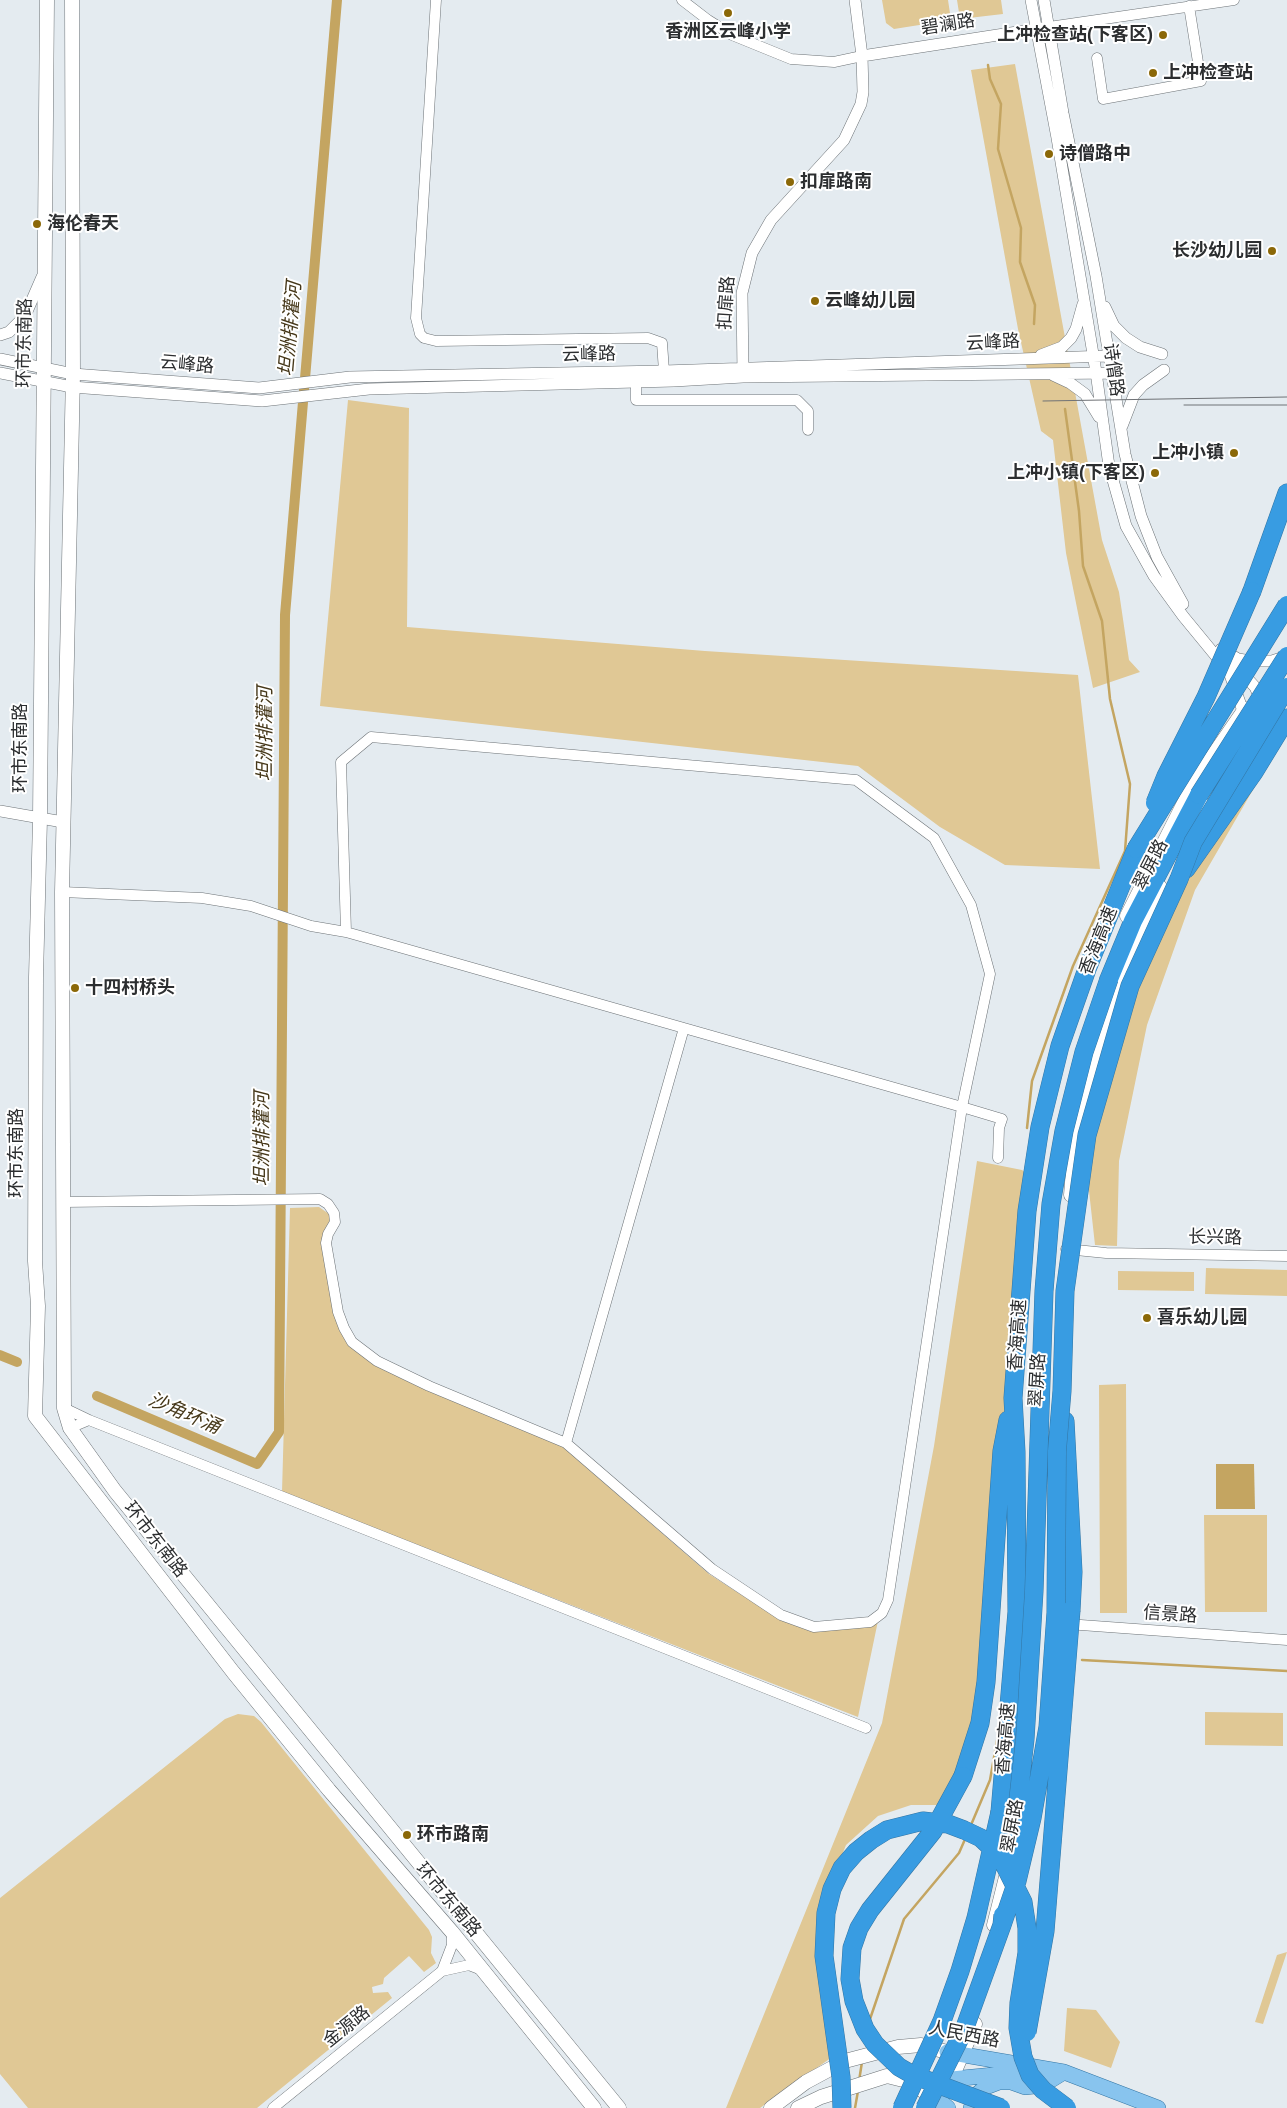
<!DOCTYPE html>
<meta charset="utf-8">
<style>
body{margin:0}
canvas{display:block;background:#e4ebf0}
</style>
<canvas width="1287" height="2108"></canvas>
<script>
const ctx = document.querySelector('canvas').getContext('2d');
ctx.lineJoin = 'round';
function fillPath(path, color) {
  ctx.fillStyle = color;
  ctx.fill(path, 'evenodd');
}
function toPath(rows) {
  const path = new Path2D();
  for (const r of rows) {
    path.moveTo(r[0], r[1]);
    for (let i = 2; i < r.length; i += 2) path.lineTo(r[i], r[i + 1]);
  }
  return path;
}
function trace(path, color, width, dash) {
  ctx.strokeStyle = color;
  ctx.lineWidth = width;
  ctx.lineCap = dash ? 'butt' : 'round';
  ctx.setLineDash(dash || []);
  ctx.stroke(path);
}
function write(font, color, halo, rows, align = 'center') {
  ctx.font = font + ' Arial,"Noto Sans SC",sans-serif';
  ctx.lineWidth = 4;
  ctx.setLineDash([]);
  ctx.textBaseline = 'middle';
  ctx.strokeStyle = halo;
  ctx.fillStyle = color;
  for (const [text, x, y, turn = 0] of rows) {
    ctx.save();
    ctx.translate(x, y);
    ctx.rotate((+turn || 0) * Math.PI / 180);
    ctx.textAlign = isNaN(turn) ? turn : align;
    if (halo) ctx.strokeText(text, 0, 0);
    ctx.fillText(text, 0, 0);
    ctx.restore();
  }
}
const green = toPath([
 [882,0,948,0,951,20,894,29,886,23],
 [957,0,1001,0,1003,14,960,19],
 [1015,64,1102,540,1119,592,1129,660,1140,672,1093,688,1066,553,1053,440,1041,431,1018,329,971,70],
 [348,400,409,408,407,627,705,651,1078,675,1100,869,1005,865,940,827,858,766,320,706],
 [1287,731,1195,890,1147,1025,1119,1161,1117,1246,1095,1245,1084,1146,1126,990,1182,866],
 [977,1161,1022,1170,1027,1174,993,1586,967,1766,942,1805,911,1805,878,1816,846,1845,824,1899,835,2055,760,2108,726,2108,882,1723,934,1446],
 [319,1207,329,1214,331,1221,325,1232,350,1346,563,1447,709,1574,779,1619,814,1632,870,1626,879,1616,858,1717,282,1492,290,1208],
 [1206,1268,1287,1270,1287,1296,1205,1294],
 [1118,1271,1194,1272,1194,1291,1118,1290],
 [1126,1384,1127,1613,1100,1613,1099,1385],
 [1204,1515,1267,1515,1267,1612,1205,1612],
 [1205,1712,1283,1713,1283,1746,1205,1745],
 [238,1714,254,1716,261,1722,429,1930,432,1937,431,1953,436,1963,424,1972,409,1956,384,1978,383,1984,372,1987,373,1993,388,1992,392,1998,257,2108,28,2108,0,2074,0,1898,225,1719],
 [1287,1952,1263,2024,1255,2022,1277,1955],
 [1067,2008,1096,2010,1120,2042,1111,2068,1064,2051]
]);
const water = toPath([
 [1216,1464,1254,1464,1255,1509,1216,1509]
]);
const stream = toPath([
 [988,65,990,79,1001,104,998,149,1021,228,1020,262,1035,305,1034,324],
 [1027,1128,1032,1081,1073,966,1125,851,1130,784,1110,699,1102,621,1083,566,1079,511,1065,409],
 [1082,1660,1287,1671],
 [971,1825,990,1780,998,1735],
 [869,2022,904,1919,959,1853,966,1837],
 [859,2081,862,2062],
 [855,2108,858,2091]
]);
const canal = toPath([
 [0,1355,17,1362],
 [97,1396,257,1464,279,1432,285,615,337,0]
]);
const minor = toPath([
 [436,0,416,318,420,334,424,338,436,341,648,338,662,343,664,371],
 [682,0,708,20,732,35,791,59,834,62,862,56],
 [1049,27,1234,0],
 [1097,58,1103,99,1201,81,1189,6],
 [636,382,636,400,797,400,808,411,808,430],
 [62,892,202,898,251,906,311,926,346,932,962,1107,1002,1119,999,1128,998,1158],
 [63,1202,320,1199,328,1204,334,1213,335,1222,328,1234,326,1243,338,1312,344,1328,352,1342,377,1361,429,1386,566,1443,712,1569,781,1615,814,1627,870,1622,882,1613,888,1600,962,1107,990,974,971,905,934,838,856,780,371,737,341,762,346,932],
 [1066,1249,1106,1253,1287,1256],
 [64,1408,89,1420,70,1428],
 [89,1420,866,1728],
 [566,1443,684,1028],
 [1067,1624,1287,1640],
 [442,1971,452,1945,452,1932],
 [273,2108,442,1971,469,1965,482,1970]
]);
const tertiary = toPath([
 [1031,0,1057,138,1096,372,1109,466,1126,526,1154,576,1183,616,1229,672,1243,711],
 [1044,0,1063,113,1096,276,1125,454,1141,516,1157,557,1183,604],
 [862,56,1043,28],
 [1105,307,1114,326,1126,338,1140,347,1162,354],
 [0,335,9,332,25,316,42,277],
 [1041,355,1062,347,1071,338,1076,329,1083,304],
 [0,359,73,374,259,388,350,377,664,371,1108,356],
 [0,373,72,387,262,401,369,389,674,381,743,377,1111,373],
 [743,375,742,293,752,253,771,220,844,140,861,104,863,92,862,56,855,0],
 [1053,375,1070,383,1085,394,1099,417],
 [1122,426,1134,395,1143,385,1164,370],
 [1221,649,1238,659,1251,661,1272,661,1287,656],
 [1227,656,1255,687,1262,702],
 [0,811,63,822]
]);
const secondary = toPath([
 [47,0,40,819,36,977,35,1261,38,1306,35,1416,233,1672,329,1790,452,1932,594,2108],
 [72,0,73,374,62,892,64,1408,70,1428,115,1491,619,2108],
 [1198,818,1226,772],
 [1127,916,1194,783,1245,709],
 [1071,1195,1075,1144,1089,1073,1117,981,1160,887],
 [994,1925,1009,1865],
 [948,2087,975,2024],
 [771,2108,806,2082,845,2061,898,2047,921,2045,947,2052],
 [798,2108,821,2097,887,2076,907,2081,938,2100]
]);
const primary = toPath([
 [947,2052,1064,2072,1158,2108],
 [933,2088,952,2079,1025,2072],
 [941,2102,948,2108],
 [971,2108,976,2095,986,2087,999,2082,1011,2082,1025,2087,1035,2086,1051,2080,1064,2072]
]);
const motorway = toPath([
 [1252,591,1287,493],
 [1186,869,1254,772,1287,718],
 [1109,979,1133,921,1199,795],
 [1065,1421,1073,1572,1071,1610],
 [963,1776,980,1723,986,1682,1002,1451,1008,1420],
 [1000,1812,1017,1612,1016,1452,1013,1398,1027,1211,1040,1127,1060,1046,1087,969,1136,849]
]);
const tram = toPath([
 [1043,401,1287,397],
 [1184,405,1287,405]
]);
const motorwayBridge = toPath([
 [1199,795,1287,656],
 [1155,803,1166,776,1206,697,1252,591],
 [1136,849,1287,605],
 [963,1776,933,1831,870,1910,859,1928,852,1948,850,1979,854,2001,865,2029,875,2044,899,2067,913,2075,1001,2108],
 [1011,1864,1025,1739,1034,1591,1044,1291,1051,1204,1064,1131,1084,1052,1109,979],
 [1002,1925,1017,1881,1032,1818,1048,1727,1056,1613,1057,1451,1062,1391,1065,1291,1087,1135,1130,986,1179,879,1193,842,1287,687],
 [1027,2032,1045,1931,1071,1610],
 [842,2108,841,2077,824,1956,826,1913,832,1889,842,1868,856,1852,871,1840,887,1830,923,1821,948,1824,964,1830,981,1838,1000,1856,1023,1902,1027,1928,1027,1953,1019,2003,1018,2028,1023,2057,1030,2075,1043,2090,1067,2108],
 [902,2108,942,2021,960,1971,976,1918,1000,1812],
 [925,2108,964,2030,1002,1925,1003,1915]
]);
const markers = [
 [728,13,5,"#8b6808"],
 [1163,35,5,"#8b6808"],
 [1153,73,5,"#8b6808"],
 [1049,154,5,"#8b6808"],
 [790,182,5,"#8b6808"],
 [37,224,5,"#8b6808"],
 [1272,251,5,"#8b6808"],
 [815,301,5,"#8b6808"],
 [1234,453,5,"#8b6808"],
 [1155,473,5,"#8b6808"],
 [75,988,5,"#8b6808"],
 [1147,1318,5,"#8b6808"],
 [407,1835,5,"#8b6808"]
];
const streetNames = [
 ["碧澜路",948,25,-9],
 ["扣扉路",727,303,-86],
 ["环市东南路",25,343,-89],
 ["云峰路",993,343,-3],
 ["云峰路",589,355,-1],
 ["云峰路",187,365,5],
 ["诗僧路",1113,370,82],
 ["环市东南路",21,748,-90],
 ["翠屏路",1151,865,-63],
 ["香海高速",1099,941,-68],
 ["环市东南路",17,1153,-90],
 ["长兴路",1215,1238,1],
 ["香海高速",1018,1335,-86],
 ["翠屏路",1038,1380,-87],
 ["环市东南路",155,1540,52],
 ["信景路",1170,1615,4],
 ["香海高速",1006,1739,-85],
 ["翠屏路",1013,1826,-80],
 ["环市东南路",448,1900,50],
 ["金源路",347,2027,-39],
 ["人民西路",964,2035,11]
];
const poiNames = [
 ["香洲区云峰小学",728,32,"center"],
 ["上冲检查站(下客区)",1153,35,"right"],
 ["上冲检查站",1163,73],
 ["诗僧路中",1059,154],
 ["扣扉路南",800,182],
 ["海伦春天",47,224],
 ["长沙幼儿园",1262,251,"right"],
 ["云峰幼儿园",825,301],
 ["上冲小镇",1224,453,"right"],
 ["上冲小镇(下客区)",1145,473,"right"],
 ["十四村桥头",85,988],
 ["喜乐幼儿园",1157,1318],
 ["环市路南",417,1835]
];
const waterNames = [
 ["坦洲排灌河",291,329,-85],
 ["坦洲排灌河",266,734,-90],
 ["坦洲排灌河",263,1139,-90],
 ["沙角环涌",184,1414,23]
];
fillPath(green, '#e0c895');
fillPath(water, '#c4a561');
trace(stream, '#c4a561', 2.5);
trace(canal, '#c4a561', 10);
trace(minor, '#6d7377', 11);
trace(tertiary, '#6d7377', 12);
trace(secondary, '#6d7377', 15);
trace(primary, '#3476a4', 16);
trace(motorway, '#3476a4', 19);
trace(minor, '#fff', 10);
trace(tertiary, '#fff', 11);
trace(secondary, '#fff', 14);
trace(primary, '#88c4ee', 15);
trace(motorway, '#389ce2', 18);
trace(tram, '#6f7276', 1);
trace(motorwayBridge, '#3476a4', 19, []);
trace(motorwayBridge, '#389ce2', 18);
for (const [x, y, r, color] of markers) {
  const dot = new Path2D();
  dot.arc(x, y, r, 0, 2 * Math.PI);
  ctx.fillStyle = color;
  ctx.fill(dot);
  trace(dot, '#fff', 2);
}
write('18px', '#2c2e30', '#fff', streetNames);
write('bold 18px', '#2c2e30', '#fff', poiNames, 'left');
write('italic 19px', '#46381a', '#fff', waterNames);
</script>
